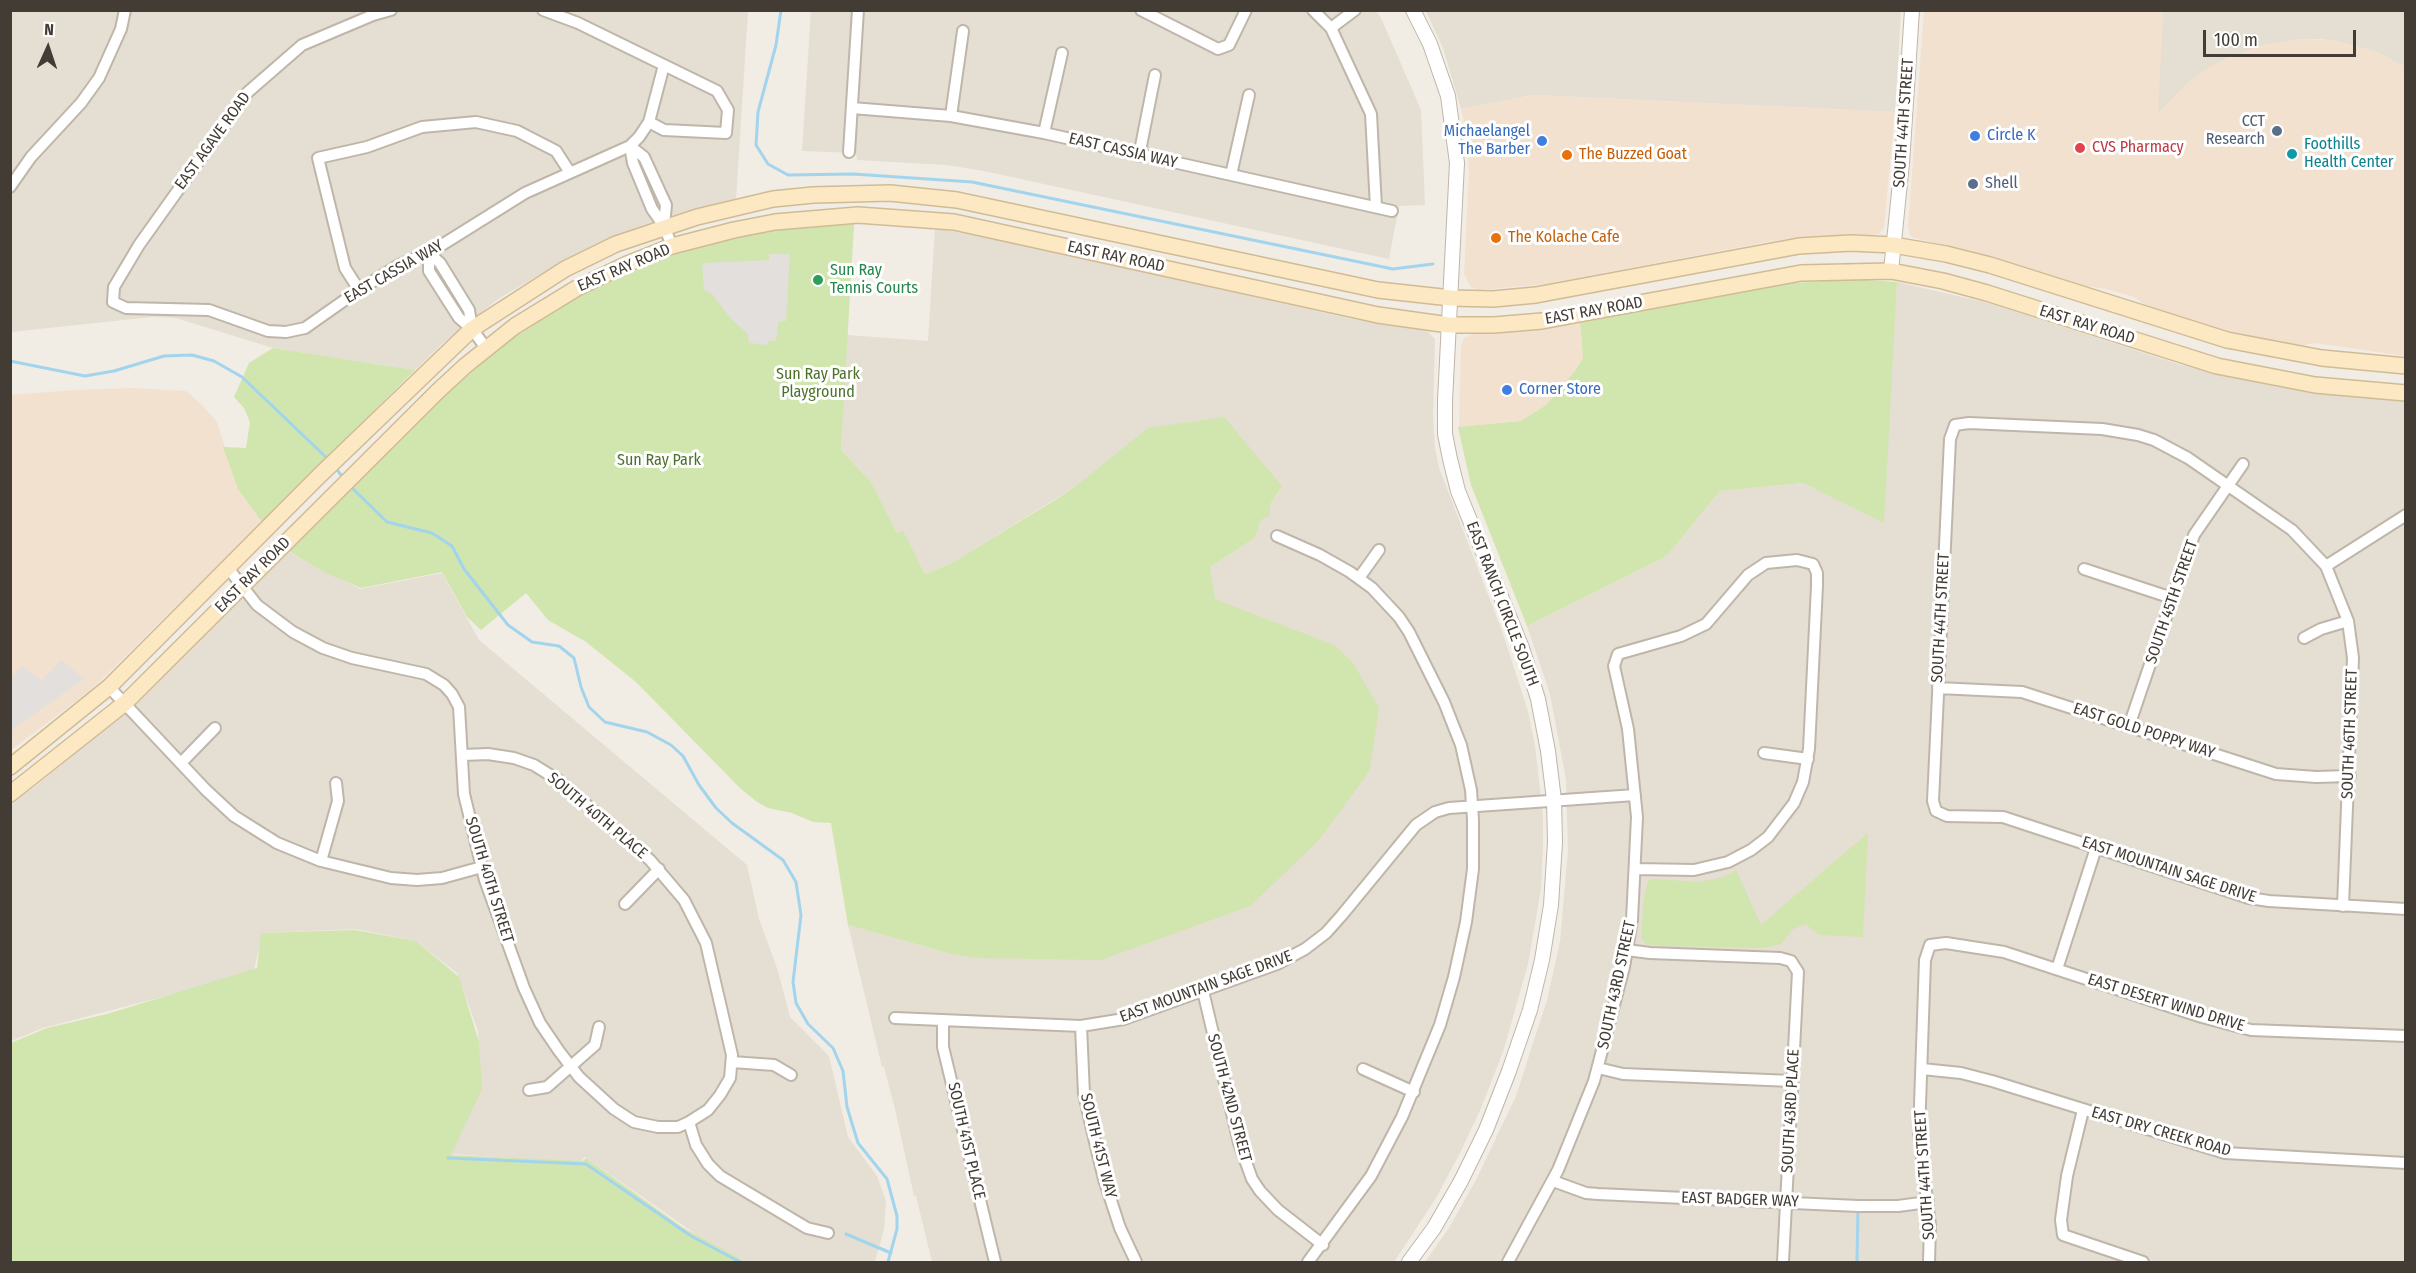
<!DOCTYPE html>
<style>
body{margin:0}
#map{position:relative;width:2416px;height:1273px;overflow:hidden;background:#f1ece4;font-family:"Fira Sans Condensed",sans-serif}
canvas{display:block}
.frame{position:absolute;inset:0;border:12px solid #433c34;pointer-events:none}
.north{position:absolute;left:18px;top:18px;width:60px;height:60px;-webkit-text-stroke:4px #fff;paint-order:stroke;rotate:3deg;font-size:16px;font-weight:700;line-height:24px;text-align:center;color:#433c34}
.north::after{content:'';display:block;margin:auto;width:21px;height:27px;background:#433c34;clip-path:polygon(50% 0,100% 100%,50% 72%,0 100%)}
.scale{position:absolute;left:2203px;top:30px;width:153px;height:27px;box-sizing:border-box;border:3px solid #433c34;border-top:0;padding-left:8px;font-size:18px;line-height:21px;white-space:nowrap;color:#433c34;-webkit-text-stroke:4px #fff;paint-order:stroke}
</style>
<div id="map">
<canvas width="2416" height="1273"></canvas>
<div class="frame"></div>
<div class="north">N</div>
<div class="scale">100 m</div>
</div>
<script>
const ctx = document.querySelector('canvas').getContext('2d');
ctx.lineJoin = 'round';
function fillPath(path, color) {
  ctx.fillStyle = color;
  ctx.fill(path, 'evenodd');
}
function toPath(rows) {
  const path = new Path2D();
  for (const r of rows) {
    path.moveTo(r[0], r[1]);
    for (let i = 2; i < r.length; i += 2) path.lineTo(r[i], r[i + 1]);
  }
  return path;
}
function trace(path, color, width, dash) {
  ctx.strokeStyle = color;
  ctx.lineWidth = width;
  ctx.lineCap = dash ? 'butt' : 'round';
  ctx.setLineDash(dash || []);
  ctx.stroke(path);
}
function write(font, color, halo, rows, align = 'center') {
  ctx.font = font + ' "Fira Sans Condensed",sans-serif';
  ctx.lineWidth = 6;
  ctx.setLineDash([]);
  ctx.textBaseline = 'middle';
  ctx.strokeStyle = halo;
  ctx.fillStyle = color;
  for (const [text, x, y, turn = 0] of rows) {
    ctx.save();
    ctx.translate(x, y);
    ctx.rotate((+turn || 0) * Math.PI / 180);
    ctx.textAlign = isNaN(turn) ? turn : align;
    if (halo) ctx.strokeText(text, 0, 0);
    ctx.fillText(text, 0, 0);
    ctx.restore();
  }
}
const residential = toPath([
 [10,11,748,11,736,199,686,211,607,239,566,259,498,299,443,343,415,370,273,348,176,318,152,317,11,332],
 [811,11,1376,11,1381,18,1421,110,1425,205,1399,206,1389,259,984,171,947,165,857,160,856,153,802,151],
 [1426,11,1901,11,1895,112,1534,95,1461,109,1443,48],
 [2163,11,2405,11,2405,67,2377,52,2323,39,2303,39,2263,45,2157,114],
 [935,228,1017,243,1347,318,1421,330,1428,332,1435,339,1433,416,1435,447,1439,468,1502,631,1528,711,1535,746,1543,817,1543,843,1541,889,1528,964,1504,1049,1481,1108,1460,1153,1436,1198,1394,1262,932,1262,916,1196,914,1196,895,1109,884,1067,882,1067,848,925,951,954,1271,622,1215,600,1210,567,1255,538,1261,520,1282,486,1076,486,952,563,925,574,903,532,897,533,871,482,841,450,847,335,928,341],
 [1897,282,1992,304,2181,365,2277,387,2405,401,2405,1262,1425,1262,1449,1228,1477,1178,1516,1096,1547,1000,1560,942,1568,851,1566,780,1550,694,1527,626,1661,559,1670,552,1720,491,1803,483,1816,490,1892,357],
 [288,551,360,589,442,573,479,640,747,865,759,919,778,971,790,1017,829,1056,848,1137,877,1176,886,1201,884,1229,875,1262,746,1262,707,1242,585,1157,580,1162,450,1154,480,1087,478,1031,457,973,416,941,356,929,263,933,253,973,43,1028,11,1041,11,803,33,788,132,707]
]);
const commercial = toPath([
 [1924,11,2163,11,2158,113,2187,83,2209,67,2233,55,2263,45,2303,39,2335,40,2377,52,2405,67,2405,356,2314,343,2295,347,2228,331,2152,310,2134,297,2107,289,2071,284,1967,250,1914,238,1910,235,1908,227],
 [1534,95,1895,112,1884,227,1880,233,1873,236,1798,238,1772,241,1546,284,1480,290,1471,287,1464,274,1469,170,1466,131,1461,109],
 [1580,323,1583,358,1575,371,1546,405,1521,421,1459,427,1461,347,1464,338,1475,333,1498,333],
 [131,388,186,391,203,406,217,422,238,489,262,522,91,690,11,750,11,395,75,390]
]);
const green = toPath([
 [854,224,841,450,871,482,897,533,903,531,925,574,952,563,1055,500,1076,486,1148,428,1224,417,1282,486,1270,505,1270,515,1261,520,1255,538,1210,567,1215,599,1336,646,1353,663,1379,708,1370,768,1366,776,1318,841,1250,906,1101,960,981,958,951,954,848,925,831,823,813,822,792,813,768,808,757,802,740,788,636,682,586,642,548,620,526,593,481,630,467,617,442,572,361,588,326,573,289,551,452,389,504,344,577,297,663,258,706,245,753,234,798,227],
 [1854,279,1897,282,1884,523,1803,483,1720,491,1670,552,1661,559,1527,626,1471,485,1458,427,1521,421,1546,405,1575,371,1583,358,1580,323,1779,284],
 [273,348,415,370,262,522,238,489,223,447,246,448,250,422,244,408,234,397,249,363],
 [1868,833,1863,937,1819,935,1806,924,1793,929,1781,944,1762,948,1663,946,1646,944,1641,938,1644,896,1648,881,1653,879,1700,882,1724,877,1736,870,1761,925],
 [355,930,416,941,459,977,479,1042,482,1089,451,1155,583,1161,586,1158,682,1227,746,1262,11,1262,11,1043,47,1028,107,1014,257,968,261,933]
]);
const parking = toPath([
 [769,254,790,254,786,321,778,322,776,341,768,341,768,345,749,343,748,334,731,319,712,294,704,290,702,263,769,260],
 [61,660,84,679,11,730,11,677,22,666,42,680]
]);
const stream = toPath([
 [781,10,776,45,758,112,756,145,768,164,788,175,853,174,972,182,1393,269,1433,264],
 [10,361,85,376,114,371,164,356,192,355,214,361,242,377,329,460],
 [335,467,344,479],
 [350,486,387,522,432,533,452,546,464,569,508,625,532,642,559,646,574,658,581,687,589,707,605,722,647,732,671,745,683,756,699,785,716,808,732,823,783,860,796,882,801,915,793,982,796,1003,808,1024,833,1048,843,1071,847,1107,858,1143,887,1179,897,1216,897,1229,888,1262],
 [448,1158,586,1164,691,1236,740,1262],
 [846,1234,891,1253],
 [1857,1262,1858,1208]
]);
const minor = toPath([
 [391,10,373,15,302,45,248,92,139,245,114,287,113,302,126,308,209,310,268,331,286,332,305,328,359,290,399,265,429,253,525,193,630,146,639,137,649,122,664,65],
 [543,10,578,23,717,91,728,110,726,133,664,130,649,122],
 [1141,10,1218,49,1229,45,1246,10],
 [1313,10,1331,28,1371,114,1376,207],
 [1331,28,1355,10],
 [852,108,951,116,1044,133,1392,211],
 [951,116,963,31],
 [1044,133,1062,53],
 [630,146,633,163,652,209,664,226,672,246],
 [630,146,644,157,666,205,664,226],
 [849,152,858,10],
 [1139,156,1155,75],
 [1231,175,1249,95],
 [10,187,31,157,81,103,99,78,121,29,125,10],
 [429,253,429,271,459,318,472,329,486,348],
 [429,253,440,263,469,310,472,329],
 [359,290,345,268,318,158,367,147,422,127,476,122,517,131,556,151,569,171],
 [2406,515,2326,566,2292,530,2188,458,2154,440,2138,435,2102,429,1969,423,1955,425,1950,439,1933,801,1936,811,1947,816,2003,817,2249,898,2269,901,2406,909],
 [1277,536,1320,555,1350,572,1372,588,1399,617,1409,632,1444,702,1461,745,1471,790,1473,820,1473,869,1466,922,1454,977,1440,1025,1402,1117,1371,1176,1308,1262],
 [2326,566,2348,621,2353,658,2343,906],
 [228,568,257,605,293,632,323,648,352,658,426,674,444,685,452,694,459,707,464,794,485,880,524,988,540,1023,559,1051,579,1077,614,1109,634,1122,658,1127,678,1127,689,1122,696,1145,708,1164,720,1176,807,1228,828,1233],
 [2084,569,2172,598],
 [1359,578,1379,550],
 [2304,638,2321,629,2348,621],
 [109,687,206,790,234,816,277,843,321,861,391,878,417,880,442,878,482,867],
 [1938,688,2022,692,2276,774,2316,777,2350,776],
 [2129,726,2194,535,2243,464],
 [1764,753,1808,759],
 [463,755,488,754,514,758,534,765,558,780,650,860,684,900,706,943,732,1055,730,1078,720,1095,708,1110,689,1122],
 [181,763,215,728],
 [321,861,338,801,336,783],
 [625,904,659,869],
 [1627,950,1650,953,1780,958,1791,961,1798,972,1783,1262],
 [2057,969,2096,848],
 [1203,991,1239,1143,1252,1179,1260,1191,1278,1210,1323,1245],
 [895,1018,1081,1026,1124,1019,1277,964,1305,949,1326,933,1342,915,1416,825,1435,812,1449,808,1635,795],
 [943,1020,943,1047,995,1262],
 [1081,1026,1084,1094,1094,1138,1104,1179,1120,1228,1136,1262],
 [732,1062,774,1065,791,1075],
 [1598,1068,1623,1074,1792,1081],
 [1363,1069,1414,1092],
 [1922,1069,1961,1073,1992,1081,2225,1153,2406,1163],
 [529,1090,547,1087,595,1045,599,1027],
 [2083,1110,2067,1176,2061,1220,2063,1235,2143,1262],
 [1553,1181,1586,1193,1598,1194,1858,1206,1898,1206,1928,1202],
 [1508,1262,1558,1170,1594,1081,1624,967,1632,920,1637,817,1628,729,1614,666,1618,654,1681,636,1706,624,1748,575,1766,563,1797,560,1813,564,1817,573,1817,586,1809,749,1803,782,1794,803,1768,837,1751,850,1728,862,1694,870,1636,869],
 [1929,1262,1930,1225,1919,1133,1925,960,1930,945,1946,943,2004,952,2202,1017,2251,1030,2406,1036]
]);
const tertiary = toPath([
 [1891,271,1902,163,1912,10],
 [1409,1262,1434,1228,1461,1181,1486,1130,1509,1071,1530,1010,1542,960,1551,905,1555,842,1554,800,1548,751,1538,699,1522,648,1458,491,1450,459,1445,434,1445,401,1457,163,1448,96,1430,44,1413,10]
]);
const secondary = toPath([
 [10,767,109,687,318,477,472,329,565,269,616,244,697,217,773,199,813,195,890,193,957,200,1378,290,1451,298,1493,299,1536,295,1799,246,1851,243,1893,245,1946,254,1990,265,2227,340,2322,358,2406,366],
 [10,794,125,703,438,391,465,366,515,326,577,288,627,264,672,246,734,230,775,222,858,215,954,222,1378,315,1449,325,1494,325,1542,321,1801,273,1891,271,1943,281,1987,293,2217,366,2315,385,2406,393]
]);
const markers = [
 [2277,131,6,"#5c6f8a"],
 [1975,136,6,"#3f7fe0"],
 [1542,141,6,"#3f7fe0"],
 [2080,148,6,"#e0444e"],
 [2292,154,6,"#0f9aa8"],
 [1567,155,6,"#e8710a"],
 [1973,184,6,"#5c6f8a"],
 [1496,238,6,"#e8710a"],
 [818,280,6,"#2e9e5b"],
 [1507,390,6,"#3f7fe0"]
];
const serviceNames = [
 ["CCT",2265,122],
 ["Research",2265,140],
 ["Shell",1985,184,"left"]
];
const streetNames = [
 ["SOUTH 44TH STREET",1904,123,-86],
 ["EAST AGAVE ROAD",213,141,-54],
 ["EAST CASSIA WAY",1123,151,13],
 ["EAST RAY ROAD",1116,257,12],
 ["EAST RAY ROAD",624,268,-23],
 ["EAST CASSIA WAY",394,272,-30],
 ["EAST RAY ROAD",1594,311,-10],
 ["EAST RAY ROAD",2087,325,17],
 ["EAST RAY ROAD",253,575,-45],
 ["SOUTH 45TH STREET",2172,602,-71],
 ["EAST RANCH CIRCLE SOUTH",1502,604,69],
 ["SOUTH 44TH STREET",1941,618,-87],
 ["EAST GOLD POPPY WAY",2144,731,18],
 ["SOUTH 46TH STREET",2350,734,-88],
 ["SOUTH 40TH PLACE",597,816,40],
 ["EAST MOUNTAIN SAGE DRIVE",2169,870,18],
 ["SOUTH 40TH STREET",489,880,73],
 ["SOUTH 43RD STREET",1617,985,-78],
 ["EAST MOUNTAIN SAGE DRIVE",1206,987,-20],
 ["EAST DESERT WIND DRIVE",2166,1003,17],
 ["SOUTH 42ND STREET",1229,1098,75],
 ["SOUTH 43RD PLACE",1791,1111,-87],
 ["EAST DRY CREEK ROAD",2161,1132,16],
 ["SOUTH 41ST PLACE",966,1141,77],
 ["SOUTH 41ST WAY",1098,1146,76],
 ["SOUTH 44TH STREET",1925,1175,-94],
 ["EAST BADGER WAY",1740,1200,2]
];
const shopNames = [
 ["Michaelangel",1530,132,"right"],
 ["The Barber",1530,150,"right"],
 ["Circle K",1987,136],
 ["Corner Store",1519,390]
];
const cultureNames = [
 ["Foothills",2304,145],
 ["Health Center",2304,163]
];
const healthNames = [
 ["CVS Pharmacy",2092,148]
];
const foodNames = [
 ["The Buzzed Goat",1579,155],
 ["The Kolache Cafe",1508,238]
];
const leisureNames = [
 ["Sun Ray",830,271],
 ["Tennis Courts",830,289]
];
const parkNames = [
 ["Sun Ray Park",818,375],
 ["Playground",818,393],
 ["Sun Ray Park",659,461]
];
fillPath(residential, '#e5ded2');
fillPath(commercial, '#f3e1cf');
fillPath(green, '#d1e5ae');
fillPath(parking, '#e2dfdc');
trace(stream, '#a2d5ed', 3);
trace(minor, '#bfb6aa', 14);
trace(tertiary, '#bfb6aa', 16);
trace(secondary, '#d0bb95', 18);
trace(minor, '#fff', 10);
trace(tertiary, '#fff', 14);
trace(secondary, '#fce9c3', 15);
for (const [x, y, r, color] of markers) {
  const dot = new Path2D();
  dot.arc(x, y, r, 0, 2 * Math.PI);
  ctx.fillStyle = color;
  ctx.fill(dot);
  trace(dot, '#fff', 2);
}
write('16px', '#4e5e75', '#fff', serviceNames, 'right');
write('16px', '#433c34', '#fff', streetNames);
write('16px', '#366cbe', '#fff', shopNames, 'left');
write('16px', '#0d838f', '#fff', cultureNames, 'left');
write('16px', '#be3a42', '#fff', healthNames, 'left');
write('16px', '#c56008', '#fff', foodNames, 'left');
write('16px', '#27864d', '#fff', leisureNames, 'left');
write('16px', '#4c722a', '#fff', parkNames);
</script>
